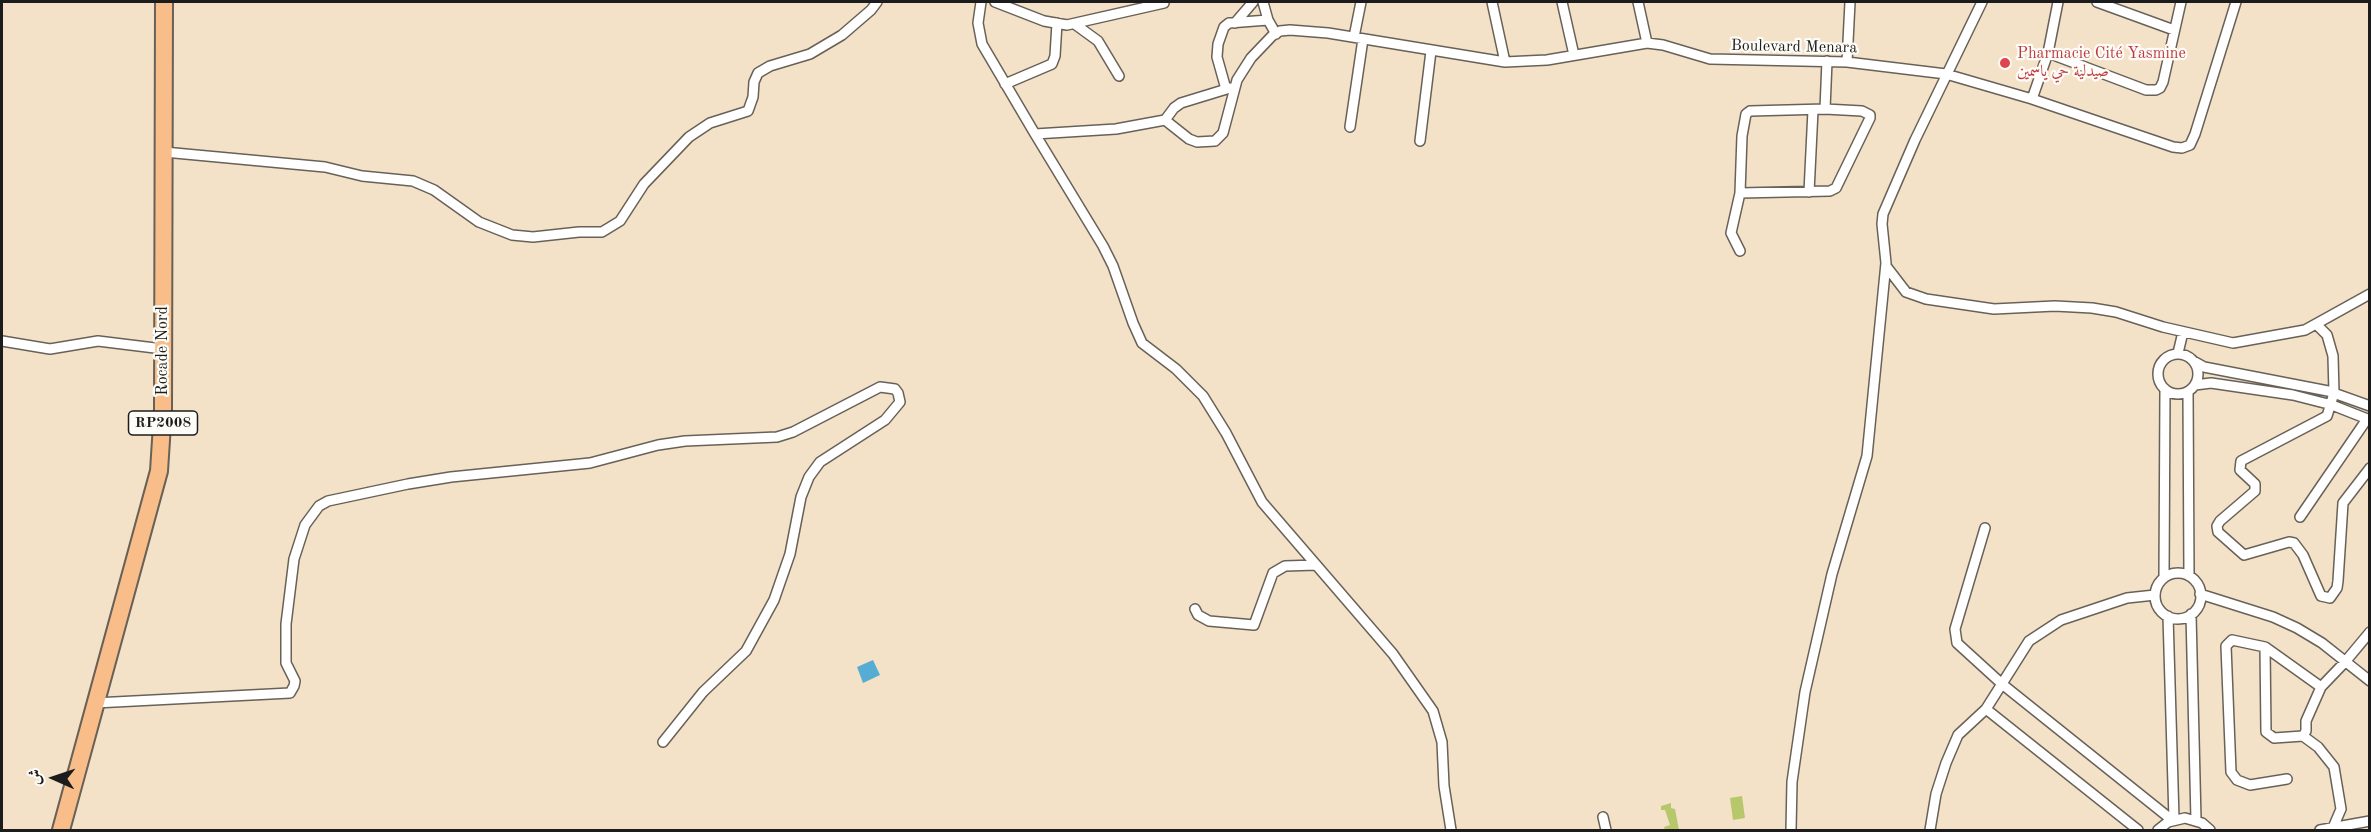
<!DOCTYPE html>
<meta charset="utf-8">
<style>
body{margin:0}
#map{position:relative;width:2371px;height:832px;overflow:hidden;background:#f4e2c8;font-family:"Old Standard TT",Amiri,serif}
canvas{display:block}
.frame{position:absolute;inset:0;border:3px solid #1c1c1c;pointer-events:none}
.north{position:absolute;left:24px;top:748px;width:60px;height:60px;-webkit-text-stroke:4px #fdfcf7;paint-order:stroke;rotate:273deg;font-size:16px;font-weight:700;line-height:24px;text-align:center;color:#1c1c1c}
.north::after{content:'';display:block;margin:auto;width:21px;height:27px;background:#1c1c1c;clip-path:polygon(50% 0,100% 100%,50% 72%,0 100%)}
</style>
<div id="map">
<canvas width="2371" height="832"></canvas>
<div class="frame"></div>
<div class="north">ش</div>
</div>
<script>
const ctx = document.querySelector('canvas').getContext('2d');
ctx.lineJoin = 'round';
function fillPath(path, color) {
  ctx.fillStyle = color;
  ctx.fill(path, 'evenodd');
}
function toPath(rows) {
  const path = new Path2D();
  for (const r of rows) {
    if (r.length === 3) {
      path.moveTo(r[0] + r[2], r[1]);
      path.arc(r[0], r[1], r[2], 0, 2 * Math.PI);
      continue;
    }
    path.moveTo(r[0], r[1]);
    for (let i = 2; i < r.length; i += 2) path.lineTo(r[i], r[i + 1]);
  }
  return path;
}
function trace(path, color, width, dash) {
  ctx.strokeStyle = color;
  ctx.lineWidth = width;
  ctx.lineCap = dash ? 'butt' : 'round';
  ctx.setLineDash(dash || []);
  ctx.stroke(path);
}
function write(font, color, halo, rows, align = 'center') {
  ctx.font = font + ' "Old Standard TT",Amiri,serif';
  ctx.lineWidth = 4.5;
  ctx.setLineDash([]);
  ctx.textBaseline = 'middle';
  ctx.strokeStyle = halo;
  ctx.fillStyle = color;
  for (const [text, x, y, turn = 0] of rows) {
    ctx.save();
    ctx.translate(x, y);
    ctx.rotate((+turn || 0) * Math.PI / 180);
    ctx.textAlign = isNaN(turn) ? turn : align;
    if (halo) ctx.strokeText(text, 0, 0);
    ctx.fillText(text, 0, 0);
    ctx.restore();
  }
}
const green = toPath([
 [1742,796,1745,818,1733,820,1730,798],
 [1671,803,1671,808,1675,809,1679,830,1670,829,1669,830,1665,830,1664,827,1670,825,1665,810,1661,810,1661,806]
]);
const water = toPath([
 [873,660,880,675,863,683,857,667]
]);
const minor = toPath([
 [981,2,978,23,982,44,1035,134],
 [995,2,1044,21,1067,25,1164,3],
 [1263,2,1268,20],
 [1492,2,1505,62],
 [1562,2,1574,55],
 [1638,2,1647,43],
 [2097,2,2174,30],
 [1235,23,1253,2],
 [1076,25,1098,41,1119,76],
 [1354,37,1361,2],
 [2048,53,2146,90,2156,90,2160,88,2163,82,2181,2],
 [1847,62,1850,2],
 [1005,84,1052,64,1055,56,1057,23],
 [1226,89,1217,57,1218,44,1224,27,1229,23,1268,20,1276,34],
 [2032,99,2048,53,2058,2],
 [1825,109,1827,61],
 [1165,120,1174,108,1181,103,1230,88],
 [1350,127,1363,39],
 [1420,141,1431,51],
 [164,152,325,167,362,176,413,181,434,190,479,222,512,235,533,237,579,232,602,232,620,221,644,184,689,137,710,123,748,111,753,97,754,82,758,73,770,66,810,54,842,35,871,10,877,2],
 [1809,192,1813,110],
 [1740,193,1830,191,1836,188,1870,118,1870,115,1862,111,1825,109,1750,111,1746,114,1742,136,1740,193,1731,233,1740,251],
 [1886,266,1906,292,1926,299,1994,309,2055,306,2092,308,2116,312,2163,327,2233,343,2305,330,2370,294],
 [2317,325,2327,335,2333,356,2334,393,2327,416,2241,461,2240,470,2255,484,2255,491,2220,521,2217,526,2218,532,2244,555,2289,542,2294,543,2303,555,2321,596,2330,598,2337,588,2338,581,2343,503,2370,468],
 [2,341,50,349,98,341,163,349],
 [2178,353,2183,332],
 [2178,374,20],
 [2195,362,2204,367,2328,391,2370,406],
 [2195,385,2211,383,2293,395,2332,405,2370,420],
 [2188,392,2189,576],
 [2300,517,2367,419],
 [1985,528,1955,629,1957,643,2002,684,2172,820],
 [2178,596,23],
 [2164,577,2165,389],
 [2200,594,2273,617,2297,628,2322,643,2370,681],
 [1195,609,1198,615,1209,621,1254,625,1273,573,1285,566,1316,565],
 [2191,614,2196,820],
 [2168,616,2174,819],
 [2265,647,2266,732,2274,738,2303,736],
 [95,703,290,693,294,686,295,681,286,663,286,624,294,559,305,525,319,506,328,501,408,484,451,477,590,463,658,445,685,441,777,437,793,432,880,387,895,389,898,393,900,402,885,420,820,462,809,477,801,497,790,554,774,600,746,651,703,692,663,742],
 [1986,709,2138,830],
 [2287,779,2250,785,2237,780,2231,772,2226,646,2232,640,2265,647,2321,687],
 [1603,817,1606,830],
 [1451,830,1444,786,1442,742,1433,711,1393,654,1262,502,1226,433,1203,396,1176,369,1142,343,1133,323,1113,266,1103,246,1035,134,1116,129,1165,120,1189,139,1197,142,1215,141,1223,133,1237,80,1251,58,1272,36,1280,31,1290,30,1328,33,1505,62,1547,60,1647,43,1663,45,1710,59,1847,62,1946,74,2032,99,2173,147,2182,148,2190,145,2195,134,2236,2],
 [1791,830,1792,782,1805,692,1832,574,1867,456,1886,263,1882,224,1883,214,1915,140,1982,2],
 [1930,830,1936,794,1946,763,1958,735,1986,709,2029,641,2061,620,2127,598,2155,595],
 [2158,830,2168,822,2185,818,2202,823,2210,830],
 [2320,830,2370,821],
 [2332,830,2341,809,2334,767,2318,747,2303,736,2306,731,2306,721,2321,687,2345,662,2370,632]
]);
const trunk = toPath([
 [61,830,159,471,163,409,164,2]
]);
const markers = [
 [2005,63,6,"#e0444e"]
];
const shields = [
 [163,423,69]
];
const shieldNames = [
 ["RP2008",163,423]
];
const streetNames = [
 ["Boulevard Menara",1794,47,1],
 ["Rocade Nord",163,351,-90]
];
const healthNames = [
 ["Pharmacie Cité Yasmine",2017,54],
 ["صيدلية حي ياسمين",2017,72]
];
fillPath(green, '#b6c86b');
fillPath(water, '#56add3');
trace(minor, '#686158', 12);
trace(trunk, '#686158', 20);
trace(minor, '#fff', 9);
trace(trunk, '#f8bd89', 16);
for (const [x, y, r, color] of markers) {
  const dot = new Path2D();
  dot.arc(x, y, r, 0, 2 * Math.PI);
  ctx.fillStyle = color;
  ctx.fill(dot);
  trace(dot, '#fdfcf7', 2);
}
for (const [x, y, w] of shields) {
  const box = new Path2D();
  box.roundRect(x - w / 2, y - 12, w, 24, 4.5);
  ctx.fillStyle = '#fdfcf7';
  ctx.fill(box);
  trace(box, '#1c1c1c', 1.5);
}
write('bold 15px', '#1c1c1c', null, shieldNames);
write('16px', '#1c1c1c', '#fdfcf7', streetNames);
write('16px', '#be3a42', '#fdfcf7', healthNames, 'left');
</script>
